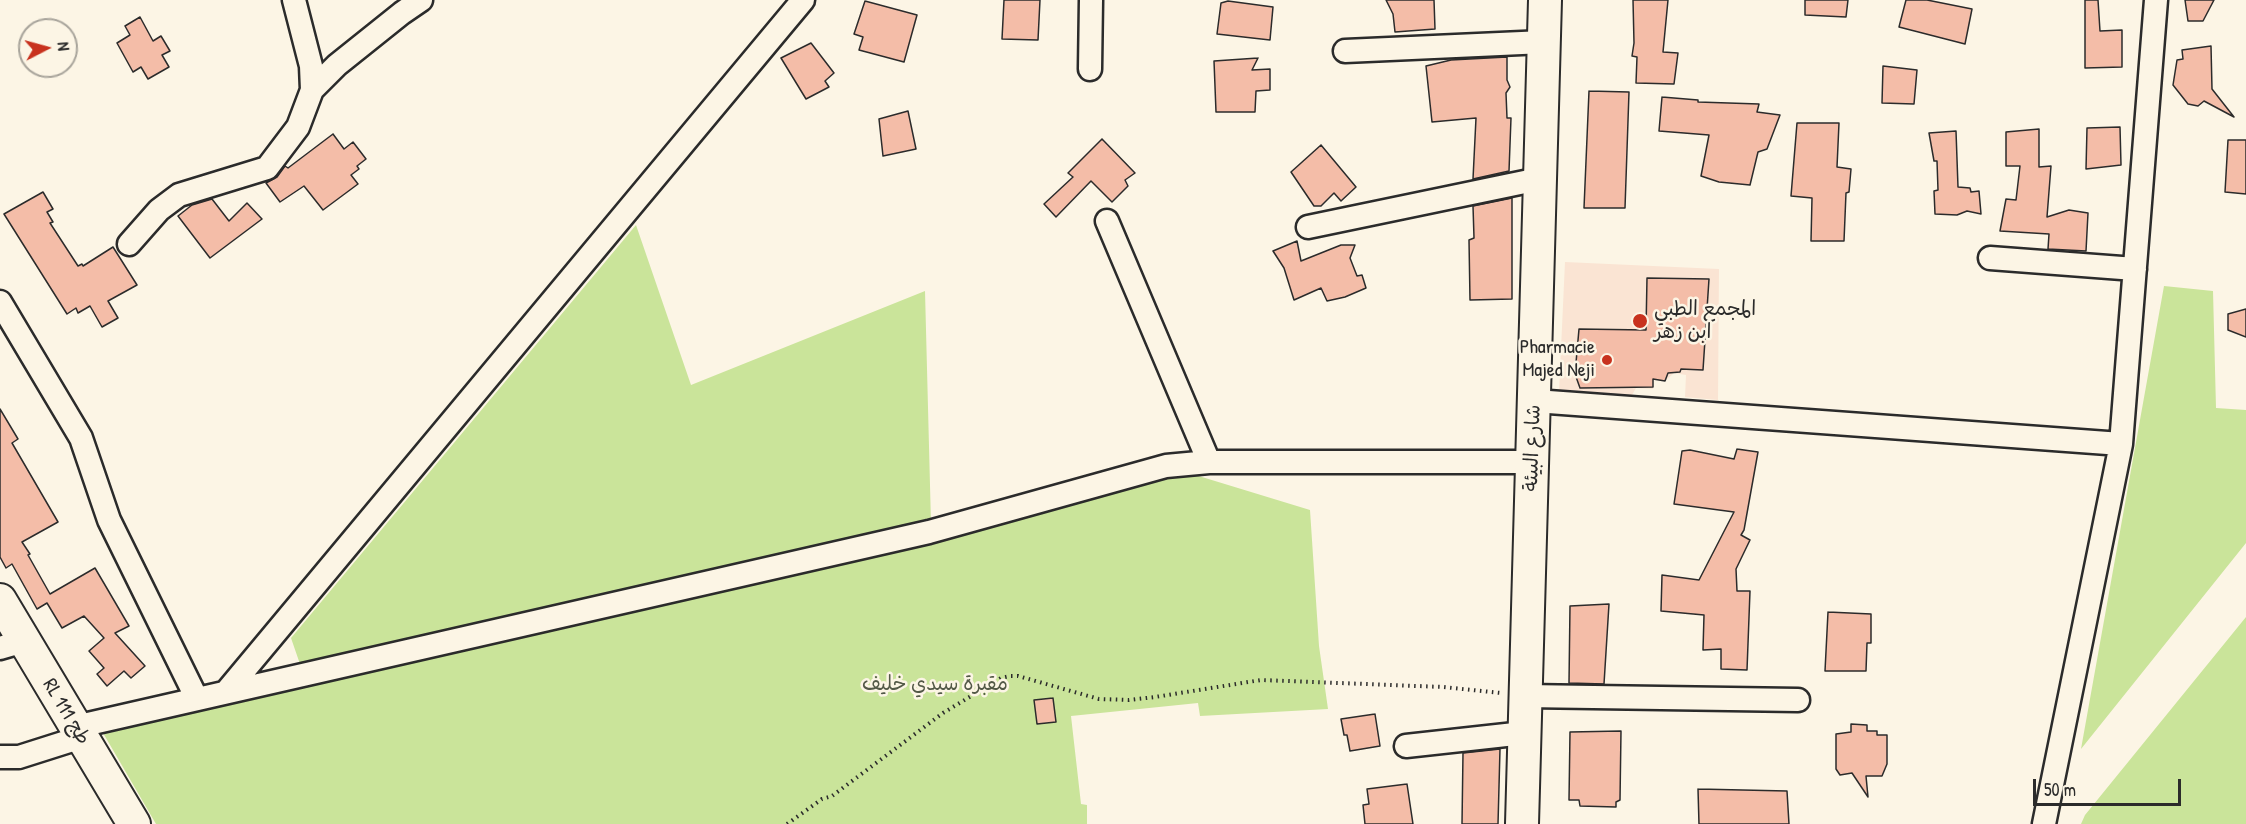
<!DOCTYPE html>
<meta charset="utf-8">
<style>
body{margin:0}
#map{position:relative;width:2246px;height:824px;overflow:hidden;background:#fcf5e5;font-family:"Patrick Hand",sans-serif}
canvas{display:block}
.north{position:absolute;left:18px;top:18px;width:60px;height:60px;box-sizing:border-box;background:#fcf5e5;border:2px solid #a8a49b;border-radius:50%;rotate:84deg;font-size:16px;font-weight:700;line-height:24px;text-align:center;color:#2b2b2b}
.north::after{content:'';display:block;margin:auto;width:21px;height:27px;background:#c8321e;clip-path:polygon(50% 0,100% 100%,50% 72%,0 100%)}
.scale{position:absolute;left:2033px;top:779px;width:148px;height:27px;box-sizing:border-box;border:3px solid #2b2b2b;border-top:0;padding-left:8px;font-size:18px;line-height:21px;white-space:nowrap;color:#2b2b2b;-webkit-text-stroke:4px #fcf5e5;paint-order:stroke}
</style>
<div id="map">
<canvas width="2246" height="824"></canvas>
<div class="north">N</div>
<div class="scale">50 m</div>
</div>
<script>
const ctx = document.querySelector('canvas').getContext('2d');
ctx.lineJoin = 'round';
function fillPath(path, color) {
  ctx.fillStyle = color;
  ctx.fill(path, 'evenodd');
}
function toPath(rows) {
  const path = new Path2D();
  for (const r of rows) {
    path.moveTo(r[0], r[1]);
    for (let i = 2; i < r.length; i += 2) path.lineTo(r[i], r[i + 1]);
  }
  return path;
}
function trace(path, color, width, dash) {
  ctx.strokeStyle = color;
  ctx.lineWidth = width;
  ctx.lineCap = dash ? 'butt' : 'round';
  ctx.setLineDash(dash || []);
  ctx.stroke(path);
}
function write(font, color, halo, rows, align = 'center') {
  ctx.font = font + ' "Patrick Hand","Playpen Sans Arabic",sans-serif';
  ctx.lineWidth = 5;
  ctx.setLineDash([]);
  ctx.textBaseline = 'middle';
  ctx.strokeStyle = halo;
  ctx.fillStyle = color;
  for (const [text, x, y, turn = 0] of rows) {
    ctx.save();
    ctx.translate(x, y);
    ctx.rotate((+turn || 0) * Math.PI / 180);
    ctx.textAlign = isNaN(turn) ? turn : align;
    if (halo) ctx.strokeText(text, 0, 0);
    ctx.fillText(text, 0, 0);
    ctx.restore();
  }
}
const built = toPath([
 [1565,262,1719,269,1718,400,1685,397,1686,375,1674,373,1665,381,1653,379,1653,389,1636,388,1632,395,1559,392]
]);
const green = toPath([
 [636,225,691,385,925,291,931,524,301,667,291,638],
 [2164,286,2213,291,2216,408,2246,410,2246,543,2081,749],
 [1179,470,1310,510,1319,646,1328,709,1200,716,1198,703,1071,716,1081,804,1087,805,1087,824,156,824,99,726,851,562,940,538],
 [2246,617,2246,824,2081,824,2085,815]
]);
const building = toPath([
 [1004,0,1040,0,1038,40,1002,39,1004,0],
 [1386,0,1434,0,1435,29,1395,32,1393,14,1386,0],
 [1633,0,1668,0,1663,52,1678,53,1674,84,1636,83,1637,57,1632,56,1634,43,1633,0],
 [1805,0,1848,0,1846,17,1805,15,1805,0],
 [1906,0,1927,0,1972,9,1965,44,1899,27,1906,0],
 [2085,0,2098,0,2100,31,2122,30,2122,67,2085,68,2085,0],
 [2185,0,2214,0,2203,21,2188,21,2185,0],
 [865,1,917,15,904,62,859,50,863,37,854,34,865,1],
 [1228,1,1273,7,1270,40,1217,34,1221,3,1228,1],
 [140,17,153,41,161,36,170,51,162,55,169,67,148,79,141,67,133,72,117,43,130,35,125,26,140,17],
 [811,43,834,73,825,81,829,87,806,99,781,58,811,43],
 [2211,46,2212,89,2234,117,2204,101,2198,106,2188,104,2173,85,2177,60,2183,59,2182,50,2211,46],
 [1507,57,1507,80,1510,87,1506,93,1507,118,1511,118,1509,171,1473,179,1476,118,1432,122,1426,66,1451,60,1507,57],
 [1258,58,1252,70,1270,69,1270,90,1256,91,1255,112,1216,112,1214,61,1258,58],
 [1883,66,1917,70,1914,104,1882,103,1883,66],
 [1589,91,1629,92,1625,208,1584,208,1589,91],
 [1662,97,1698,100,1698,102,1759,104,1757,112,1780,115,1767,149,1758,152,1750,185,1719,182,1701,176,1709,135,1659,131,1662,97],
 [908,111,916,149,883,156,879,119,908,111],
 [1797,123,1839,123,1837,167,1851,169,1849,192,1846,193,1844,241,1811,241,1812,198,1791,196,1797,123],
 [2120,127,2121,165,2086,169,2087,128,2120,127],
 [2039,129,2039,167,2051,166,2047,217,2069,210,2088,213,2086,251,2048,249,2049,234,2000,231,2006,199,2016,200,2020,166,2006,166,2006,132,2039,129],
 [1956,131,1958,187,1970,188,1971,192,1979,191,1981,214,1967,211,1957,215,1935,214,1934,191,1938,190,1937,161,1934,161,1929,133,1956,131],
 [333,134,344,149,353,142,366,159,357,166,359,169,351,175,358,184,323,210,304,186,280,202,266,183,277,177,285,166,288,168,333,134],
 [1102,139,1135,173,1125,180,1128,186,1112,202,1091,181,1056,217,1044,204,1073,177,1068,173,1102,139],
 [2228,140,2246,140,2246,194,2225,192,2228,140],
 [1321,145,1356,187,1341,201,1334,193,1321,206,1314,206,1291,172,1321,145],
 [43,192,53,209,47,212,53,222,50,223,78,266,82,264,83,266,113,247,137,285,108,301,118,318,102,327,90,306,78,313,76,308,67,314,4,214,43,192],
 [1512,198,1512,299,1470,300,1469,240,1474,238,1473,206,1512,198],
 [212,199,229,221,247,203,262,219,210,258,178,216,192,205,212,199],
 [1297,241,1301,261,1341,245,1355,245,1350,258,1357,276,1362,275,1366,288,1345,297,1327,301,1321,288,1294,300,1284,268,1273,251,1297,241],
 [1647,278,1709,279,1703,370,1681,369,1680,372,1668,373,1665,381,1653,379,1653,387,1580,388,1575,374,1579,329,1646,330,1647,278],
 [2246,309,2246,337,2228,330,2228,314,2246,309],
 [0,409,18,439,12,443,58,522,22,542,30,554,28,555,50,594,95,568,129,626,115,633,145,666,131,678,124,671,107,686,97,674,104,668,89,651,104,638,84,616,62,628,47,603,37,609,12,564,6,568,0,557,0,409],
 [1737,449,1758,452,1744,530,1741,535,1750,540,1736,569,1737,591,1750,591,1747,670,1721,669,1721,649,1703,650,1704,615,1661,611,1662,575,1699,580,1734,512,1674,504,1682,451,1690,450,1734,459,1737,449],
 [1609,604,1604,684,1569,683,1570,606,1609,604],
 [1828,612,1871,614,1871,643,1867,643,1866,671,1825,671,1828,612],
 [1053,698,1056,722,1037,724,1034,700,1053,698],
 [1375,714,1380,746,1350,751,1347,735,1344,735,1341,719,1375,714],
 [1851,724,1867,725,1867,731,1877,731,1877,735,1887,735,1887,764,1882,776,1866,776,1868,797,1852,773,1840,775,1836,769,1836,734,1851,732,1851,724],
 [1621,731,1620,800,1616,802,1616,807,1580,806,1579,800,1569,800,1570,732,1621,731],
 [1500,749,1498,824,1462,824,1463,753,1500,749],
 [1407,784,1413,824,1365,824,1363,805,1369,804,1367,789,1407,784],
 [1698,789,1787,791,1789,824,1699,824,1698,789]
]);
const path = toPath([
 [787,824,822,799,832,796,943,713,1001,678,1010,676,1018,676,1099,699,1129,700,1155,697,1261,680,1443,687,1501,693]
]);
const street = toPath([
 [1345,51,1544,42],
 [1090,69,1091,0],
 [312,90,337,65,402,13,421,0],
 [1107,221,1209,462],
 [1308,227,1539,179],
 [129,244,159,210,179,195,267,168,298,127,312,90,311,66,294,0],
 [1990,258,2135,269],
 [0,302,81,438,109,520,197,699],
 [1535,401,2121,444],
 [0,648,24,641],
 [226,692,803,0],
 [1525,696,1798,700],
 [75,727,929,532,1166,466,1209,462,1533,462],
 [1406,746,1524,733],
 [0,757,19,757,82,737],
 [2044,824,2121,444,2156,0]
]);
const secondary = toPath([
 [0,600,134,824],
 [1522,824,1545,0]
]);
const markers = [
 [1640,321,8,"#c8321e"],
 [1607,360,6,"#c8321e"]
];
const poiNames = [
 ["المجمع الطبي",1654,310],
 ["ابن زهر",1654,333],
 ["Pharmacie",1595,348,"right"],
 ["Majed Neji",1595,371,"right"]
];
const streetNames = [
 ["شارع البيئة",1533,448,-88],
 ["RL طج 111",66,712,59]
];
const parkNames = [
 ["مقبرة سيدي خليف",935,685]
];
fillPath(built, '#fae4d3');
fillPath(green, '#cae49a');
fillPath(building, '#f4bda8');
trace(building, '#2b2b2b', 1.5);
trace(street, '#2b2b2b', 27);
trace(secondary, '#2b2b2b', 36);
trace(path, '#2b2b2b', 4, [1.5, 4.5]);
trace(street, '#fcf5e5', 22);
trace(secondary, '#fcf5e5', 32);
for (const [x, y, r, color] of markers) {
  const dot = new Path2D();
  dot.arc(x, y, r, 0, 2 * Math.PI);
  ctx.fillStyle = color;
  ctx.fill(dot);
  trace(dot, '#fcf5e5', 2);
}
write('20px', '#2b2b2b', '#fcf5e5', poiNames, 'left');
write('20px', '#2b2b2b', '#fcf5e5', streetNames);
write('20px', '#535947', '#fcf5e5', parkNames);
</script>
